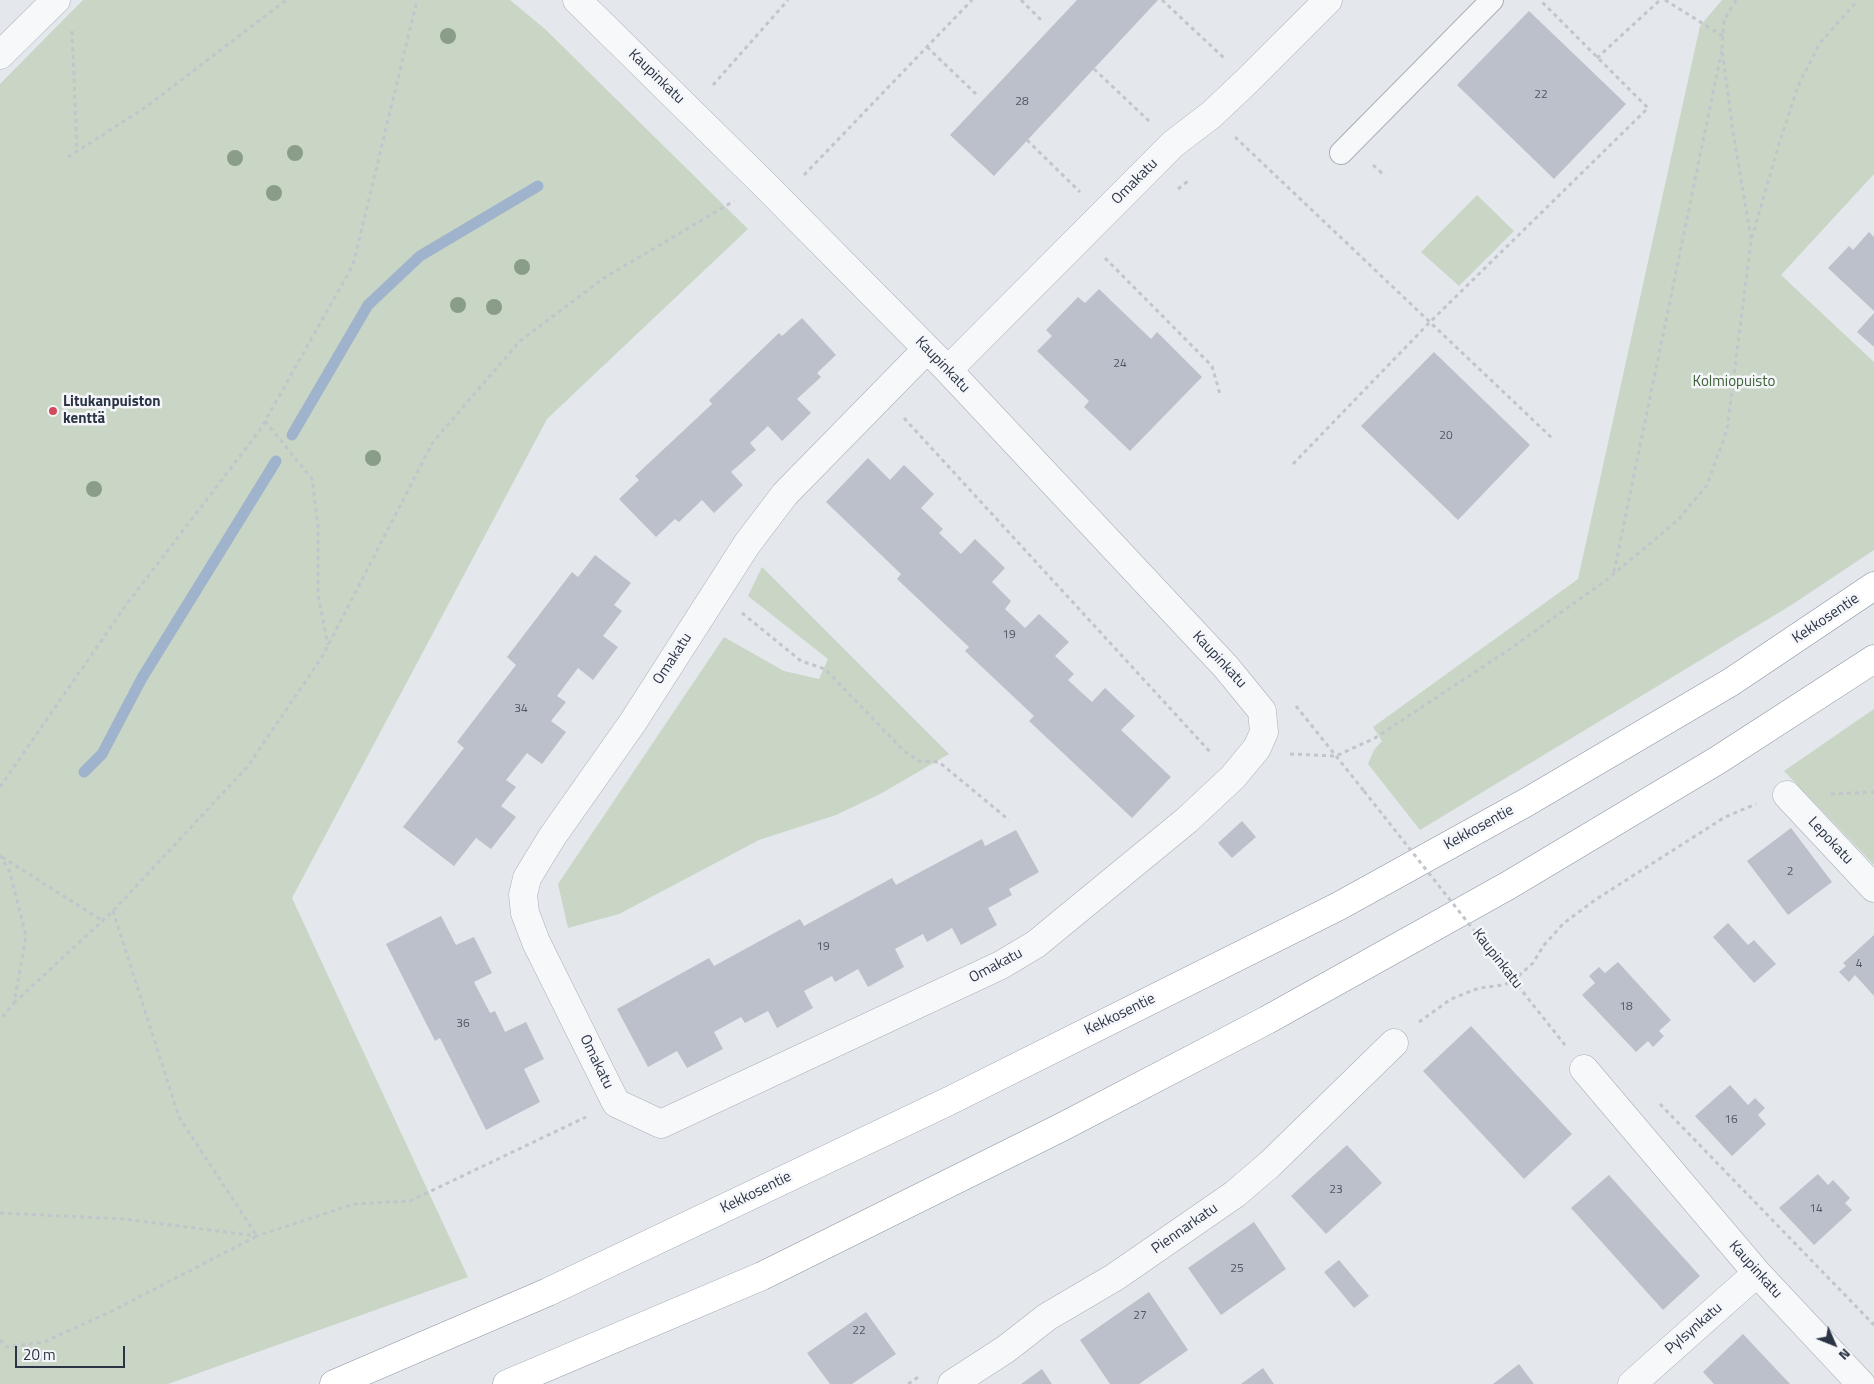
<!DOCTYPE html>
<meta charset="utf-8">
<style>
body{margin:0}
#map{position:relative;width:1874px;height:1384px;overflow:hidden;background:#e4e7ec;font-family:"Titillium Web",sans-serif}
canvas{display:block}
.north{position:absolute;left:1809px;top:1319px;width:50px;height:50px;-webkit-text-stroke:4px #f4f6f9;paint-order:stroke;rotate:134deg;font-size:14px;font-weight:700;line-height:20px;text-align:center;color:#2b3445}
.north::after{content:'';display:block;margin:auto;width:18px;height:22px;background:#2b3445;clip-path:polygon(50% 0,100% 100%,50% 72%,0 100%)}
.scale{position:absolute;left:15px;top:1346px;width:110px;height:22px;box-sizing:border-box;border:2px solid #2b3445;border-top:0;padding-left:6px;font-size:15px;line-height:18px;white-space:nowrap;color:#2b3445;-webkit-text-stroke:4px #f4f6f9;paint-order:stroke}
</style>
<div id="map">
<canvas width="1874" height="1384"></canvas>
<div class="north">N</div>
<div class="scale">20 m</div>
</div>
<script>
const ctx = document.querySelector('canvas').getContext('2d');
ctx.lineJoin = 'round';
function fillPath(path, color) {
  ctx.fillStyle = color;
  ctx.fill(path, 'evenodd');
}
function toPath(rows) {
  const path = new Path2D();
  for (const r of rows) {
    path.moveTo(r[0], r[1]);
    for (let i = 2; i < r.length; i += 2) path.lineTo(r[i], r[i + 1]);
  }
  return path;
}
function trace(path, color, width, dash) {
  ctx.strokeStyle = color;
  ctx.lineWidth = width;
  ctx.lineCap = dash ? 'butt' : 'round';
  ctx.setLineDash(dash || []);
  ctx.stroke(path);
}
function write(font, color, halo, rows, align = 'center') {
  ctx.font = font + ' "Titillium Web",sans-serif';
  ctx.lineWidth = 5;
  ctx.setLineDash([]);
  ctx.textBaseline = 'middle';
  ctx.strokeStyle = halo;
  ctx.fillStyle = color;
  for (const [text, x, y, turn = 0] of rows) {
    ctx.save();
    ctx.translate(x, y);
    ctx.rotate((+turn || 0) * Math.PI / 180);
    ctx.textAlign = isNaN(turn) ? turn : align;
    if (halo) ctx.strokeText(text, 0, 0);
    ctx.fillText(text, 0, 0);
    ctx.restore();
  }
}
const green = toPath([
 [83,0,510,0,545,29,748,229,547,419,292,898,468,1277,168,1384,0,1384,0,84],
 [1722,0,1874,0,1874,174,1781,275,1874,362,1874,550,1793,604,1420,830,1368,764,1374,750,1382,741,1373,727,1578,579,1700,26],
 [1477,195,1514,231,1459,286,1421,252],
 [762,567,949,754,882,793,836,815,759,840,619,914,568,928,558,884,724,637,784,671,819,679,828,659,748,596],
 [1874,709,1874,865,1784,771]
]);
const stream = toPath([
 [292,435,368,305,420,256,538,186],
 [84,772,102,754,142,678,276,461]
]);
const building = toPath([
 [1077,0,1158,0,994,176,950,135],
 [1529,11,1626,104,1554,179,1457,85],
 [1869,232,1874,237,1874,311,1828,268,1849,246,1853,250],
 [1099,289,1151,339,1157,332,1202,377,1130,451,1084,407,1089,401,1037,351,1052,336,1046,330,1078,297,1085,303],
 [1874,313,1874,347,1857,332],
 [802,318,836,355,817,373,821,377,797,399,811,413,782,441,768,426,750,443,756,450,731,472,743,485,714,513,702,500,679,522,675,519,656,537,619,499,639,480,635,476,712,404,709,400,779,333,782,336],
 [1434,352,1530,445,1458,520,1361,426],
 [868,458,890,480,904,465,934,494,921,508,943,529,939,533,961,554,975,539,1005,568,992,582,1011,601,1005,609,1025,628,1039,614,1069,642,1055,656,1074,674,1068,680,1092,702,1105,688,1135,716,1121,730,1171,777,1132,818,1029,721,1034,716,965,651,969,647,897,579,901,574,826,502],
 [595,555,631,583,614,605,622,611,603,636,618,647,593,680,578,668,557,696,566,702,551,721,566,732,542,764,527,753,506,780,516,787,501,806,516,817,491,849,476,838,454,866,403,827,464,748,457,742,516,665,507,657,572,572,578,577],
 [1242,821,1256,837,1232,858,1218,843],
 [1791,828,1832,882,1788,915,1747,861],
 [1016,830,1039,872,1009,889,1012,895,988,908,997,925,961,945,952,928,927,942,923,934,895,949,904,967,868,987,858,969,835,982,832,976,804,991,813,1008,777,1028,768,1011,745,1023,741,1017,714,1032,723,1049,687,1068,677,1051,648,1067,617,1009,709,958,714,966,800,919,804,926,892,878,896,885,982,839,985,846],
 [441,916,456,945,474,937,492,973,474,982,490,1013,495,1011,505,1032,526,1022,544,1059,524,1069,540,1102,486,1130,440,1038,435,1041,386,944],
 [1728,923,1748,945,1754,940,1776,964,1754,983,1713,937],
 [1874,935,1874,996,1855,975,1849,982,1839,972,1846,966,1843,963],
 [1618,962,1671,1020,1659,1031,1664,1036,1653,1047,1648,1041,1636,1052,1582,995,1595,983,1589,976,1599,967,1605,973],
 [1471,1026,1572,1134,1524,1179,1423,1071],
 [1730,1085,1748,1105,1755,1098,1765,1108,1758,1115,1766,1124,1732,1156,1695,1116],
 [1347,1145,1382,1183,1326,1234,1291,1196],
 [1818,1174,1828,1185,1833,1180,1850,1198,1845,1203,1852,1210,1814,1245,1779,1208],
 [1609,1175,1700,1276,1663,1310,1571,1208],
 [1254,1222,1286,1269,1221,1315,1188,1268],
 [1339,1260,1369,1296,1354,1308,1324,1272],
 [1149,1292,1188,1350,1139,1384,1110,1384,1080,1340],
 [866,1312,896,1354,852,1384,830,1384,807,1353],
 [1743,1334,1790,1384,1714,1384,1703,1372],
 [1519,1364,1534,1384,1493,1384],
 [1263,1368,1274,1384,1241,1384],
 [1042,1369,1052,1384,1021,1384]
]);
const path = toPath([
 [1021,0,1042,21],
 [1162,0,1224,58],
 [1665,0,1723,36],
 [1736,0,1724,20,1722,49,1733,132,1751,239],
 [72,31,77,150],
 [927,47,976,94],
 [1597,58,1660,0],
 [1094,69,1149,121],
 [713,85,788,0],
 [1235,137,1553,439],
 [1027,140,1080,192],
 [68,157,146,107,286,0],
 [1373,165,1385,176],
 [804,175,972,0],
 [1178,189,1188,181],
 [1105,258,1212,366,1220,394],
 [904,418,1211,753],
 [265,421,312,479,318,526,318,595,328,645],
 [1293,464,1430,322,1648,108,1540,0],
 [1614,572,1722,49],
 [742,613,801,661,825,669,904,751,919,761,939,762,1009,820],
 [1296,706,1364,791],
 [1290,754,1336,756,1375,738,1510,649,1605,581,1678,520,1707,485,1727,430,1751,241,1779,144,1798,86,1820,43,1858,0],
 [0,787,126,605,260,430,353,265,417,0],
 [1831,794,1874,792],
 [0,855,10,872,26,936,14,1003,0,1020],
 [2,857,103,921],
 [1503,967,1565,1045],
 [14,1003,113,911,248,766,322,657,433,442,520,341,604,278,734,201],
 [1419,1022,1451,999,1479,988,1504,985,1514,980,1533,963,1544,945,1564,923,1595,900,1725,817,1756,804],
 [1660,1104,1874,1325],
 [0,1213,124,1219,257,1236,354,1204,410,1201,586,1117],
 [0,1340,7,1347,44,1342,112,1311,257,1236,179,1117,113,911],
 [908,1384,920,1376]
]);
const service = toPath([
 [1341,153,1492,0]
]);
const minor = toPath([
 [577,0,764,184,948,370,1226,667,1262,711,1264,732,1257,748,1233,777,1187,820,1036,944,1001,965,661,1124,616,1103,536,942,525,913,523,895,527,878,552,837,633,722,747,544,785,494,927,349],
 [0,55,56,0],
 [948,370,1173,144,1211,115,1248,80,1328,0],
 [1787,795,1874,888],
 [1584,1069,1757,1273,1861,1384],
 [952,1384,1006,1349,1047,1317,1115,1277,1235,1194,1270,1164,1394,1043],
 [1632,1384,1757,1273]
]);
const trunk = toPath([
 [334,1384,548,1292,949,1101,1339,906,1527,802,1731,682,1874,586],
 [507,1384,762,1276,1062,1127,1267,1020,1509,885,1718,760,1874,659]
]);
const pathBridge = toPath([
 [1364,791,1503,967]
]);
const trees = [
 [448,36],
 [295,153],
 [235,158],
 [274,193],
 [522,267],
 [458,305],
 [494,307],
 [373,458],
 [94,489]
];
const markers = [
 [53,411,5,"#d1495b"]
];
const numberNames = [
 ["22",1541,95],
 ["28",1022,102],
 ["24",1120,364],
 ["20",1446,436],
 ["19",1009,635],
 ["34",521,709],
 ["2",1790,872],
 ["19",823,947],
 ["4",1859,964],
 ["18",1626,1007],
 ["36",463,1024],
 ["16",1731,1120],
 ["23",1336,1190],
 ["14",1816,1209],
 ["25",1237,1269],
 ["27",1140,1316],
 ["22",859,1331]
];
const streetNames = [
 ["Kaupinkatu",656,77,44],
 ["Omakatu",1135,182,-45],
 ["Kaupinkatu",942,365,46],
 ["Kekkosentie",1826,619,-34],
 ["Omakatu",673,659,-57],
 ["Kaupinkatu",1219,660,47],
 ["Kekkosentie",1479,828,-29],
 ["Lepokatu",1830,841,47],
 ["Kaupinkatu",1497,959,52],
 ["Omakatu",996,966,-28],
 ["Kekkosentie",1120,1015,-26],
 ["Omakatu",596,1062,64],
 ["Kekkosentie",756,1193,-26],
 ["Piennarkatu",1185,1229,-35],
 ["Kaupinkatu",1755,1270,48],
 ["Pylsynkatu",1694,1329,-41]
];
const parkNames = [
 ["Kolmiopuisto",1734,382]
];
const poiNames = [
 ["Litukanpuiston",63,402],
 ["kenttä",63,419]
];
fillPath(green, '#c9d6c5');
trace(stream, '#9fb4cc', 11);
fillPath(building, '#bbc0ca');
trace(service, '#a9aeb7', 24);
trace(minor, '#a9aeb7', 29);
trace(trunk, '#8b94a3', 29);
trace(path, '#c2c5cb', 3, [4, 4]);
trace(service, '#f7f8fa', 22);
trace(minor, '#f7f8fa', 28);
trace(trunk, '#fff', 28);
trace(pathBridge, '#c2c5cb', 3, [4, 4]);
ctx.fillStyle = '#899d89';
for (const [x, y] of trees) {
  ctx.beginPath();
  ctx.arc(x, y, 8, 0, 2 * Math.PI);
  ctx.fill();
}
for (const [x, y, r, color] of markers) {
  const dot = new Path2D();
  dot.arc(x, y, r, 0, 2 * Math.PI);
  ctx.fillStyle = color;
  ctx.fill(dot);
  trace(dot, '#f4f6f9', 2);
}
write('12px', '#4f5766', null, numberNames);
write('15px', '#2b3445', '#f4f6f9', streetNames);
write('15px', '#3f6138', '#f4f6f9', parkNames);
write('bold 15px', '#2b3445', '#f4f6f9', poiNames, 'left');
</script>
